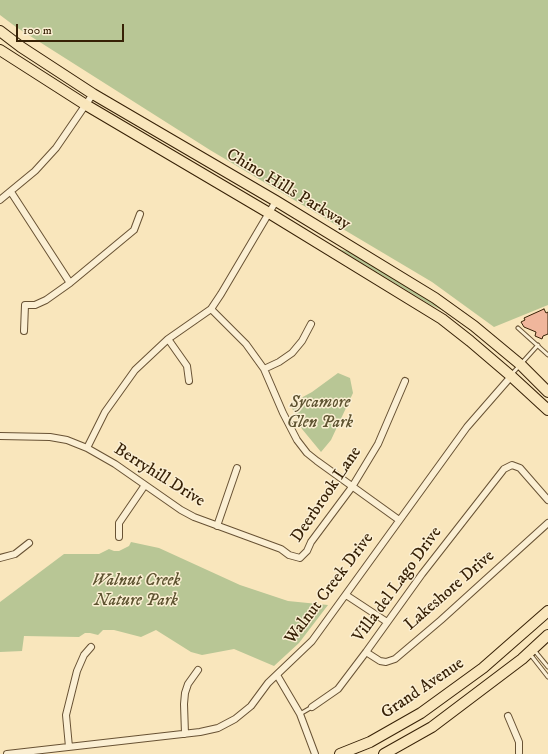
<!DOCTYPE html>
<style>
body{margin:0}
#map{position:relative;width:548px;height:754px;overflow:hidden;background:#f9e6bc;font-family:"IM FELL DW Pica",serif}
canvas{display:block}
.scale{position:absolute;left:16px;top:24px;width:108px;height:18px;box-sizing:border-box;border:2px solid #372106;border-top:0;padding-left:5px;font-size:12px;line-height:14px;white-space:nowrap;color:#372106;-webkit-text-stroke:3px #fbefd3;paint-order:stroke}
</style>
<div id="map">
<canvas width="548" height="754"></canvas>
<div class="scale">100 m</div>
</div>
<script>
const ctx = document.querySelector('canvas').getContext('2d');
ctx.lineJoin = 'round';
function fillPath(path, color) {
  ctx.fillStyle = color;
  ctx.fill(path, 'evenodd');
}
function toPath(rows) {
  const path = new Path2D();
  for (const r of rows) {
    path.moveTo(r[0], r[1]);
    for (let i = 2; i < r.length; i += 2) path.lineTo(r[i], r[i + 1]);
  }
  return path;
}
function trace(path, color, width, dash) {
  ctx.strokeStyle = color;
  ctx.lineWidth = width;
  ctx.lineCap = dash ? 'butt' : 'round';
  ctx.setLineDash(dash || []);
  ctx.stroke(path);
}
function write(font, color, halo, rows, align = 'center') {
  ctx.font = font + ' "IM FELL DW Pica",serif';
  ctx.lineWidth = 3;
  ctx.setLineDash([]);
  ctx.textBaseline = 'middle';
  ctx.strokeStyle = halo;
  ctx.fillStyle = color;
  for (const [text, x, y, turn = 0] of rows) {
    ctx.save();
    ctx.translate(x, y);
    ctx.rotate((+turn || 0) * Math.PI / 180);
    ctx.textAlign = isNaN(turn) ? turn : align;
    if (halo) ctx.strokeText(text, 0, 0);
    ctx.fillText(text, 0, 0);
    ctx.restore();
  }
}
const green = toPath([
 [0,0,548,0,548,305,494,327,432,282,210,150,16,27,0,15],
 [339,249,353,253,419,292,444,311,429,304],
 [338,373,350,378,353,393,331,440,321,452,302,429,290,404,312,392],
 [131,542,159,548,240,585,288,601,328,605,299,643,274,666,234,649,202,655,191,652,156,630,141,637,114,630,103,630,98,635,90,633,85,633,79,637,24,636,22,651,0,652,0,602,64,554,99,554,109,549,114,551,119,551,129,546]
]);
const building = toPath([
 [544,309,546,313,548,312,548,334,543,336,542,339,535,336,536,332,524,327,521,322,525,320,524,318,544,309]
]);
const service = toPath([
 [518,328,548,355],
 [511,375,538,345],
 [534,650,548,667],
 [530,654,548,677],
 [300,714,312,707]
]);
const minor = toPath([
 [11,192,70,283],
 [0,200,35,171,56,148,93,94],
 [211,309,246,344,264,369,283,413,297,440,307,453,317,461,399,520],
 [24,331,25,305,35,305,46,300,70,283,134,230,140,214],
 [168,339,187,366,189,381],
 [264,369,279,362,292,353,302,341,311,324],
 [0,436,50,437,67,440,87,448,115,464,181,510,194,517,281,549,289,555,300,558,307,551,311,542,352,487,378,444,405,381],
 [87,448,105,412,135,370,168,339,211,309,221,294,276,201],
 [217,526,237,468],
 [119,537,119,523,145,485],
 [0,558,15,554,29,543],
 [346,595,387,622],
 [366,652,380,661,386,662,395,659,441,620,548,523],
 [277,675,300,714,315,754],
 [312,707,338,689,366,652,422,574,504,469,512,465,520,468,548,500],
 [508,716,519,742,519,753],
 [185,734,184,704,185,693,188,684,198,670],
 [69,747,66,715,77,671,84,655,91,647],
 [7,754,200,732,218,728,235,719,251,706,268,683,312,641,467,427,508,380]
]);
const primary = toPath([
 [0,31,21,47,93,94,276,201,435,298,474,326,521,365,548,392],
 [0,50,86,105,269,213,442,319,470,341,511,376,548,410],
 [340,754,370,742,421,713,483,668,548,611],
 [384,754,432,727,522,659,548,635]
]);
const streetNames = [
 ["Chino Hills Parkway",288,190,31],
 ["Berryhill Drive",159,476,32],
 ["Deerbrook Lane",327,495,-56],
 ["Villa del Lago Drive",398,585,-54],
 ["Walnut Creek Drive",330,589,-53],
 ["Lakeshore Drive",450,591,-41],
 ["Grand Avenue",423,689,-34]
];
const parkNames = [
 ["Sycamore",320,403],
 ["Glen Park",320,423],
 ["Walnut Creek",136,581],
 ["Nature Park",136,601]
];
fillPath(green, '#b8c695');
fillPath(building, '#f0b69c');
trace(building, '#372106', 1);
trace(service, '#685234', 5);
trace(minor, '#685234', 8);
trace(primary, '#372106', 12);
trace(service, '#fbefd3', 3);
trace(minor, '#fbefd3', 6);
trace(primary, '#f9e6bc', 10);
write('17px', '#372106', '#fbefd3', streetNames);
write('italic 17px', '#5e5331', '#fbefd3', parkNames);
</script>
